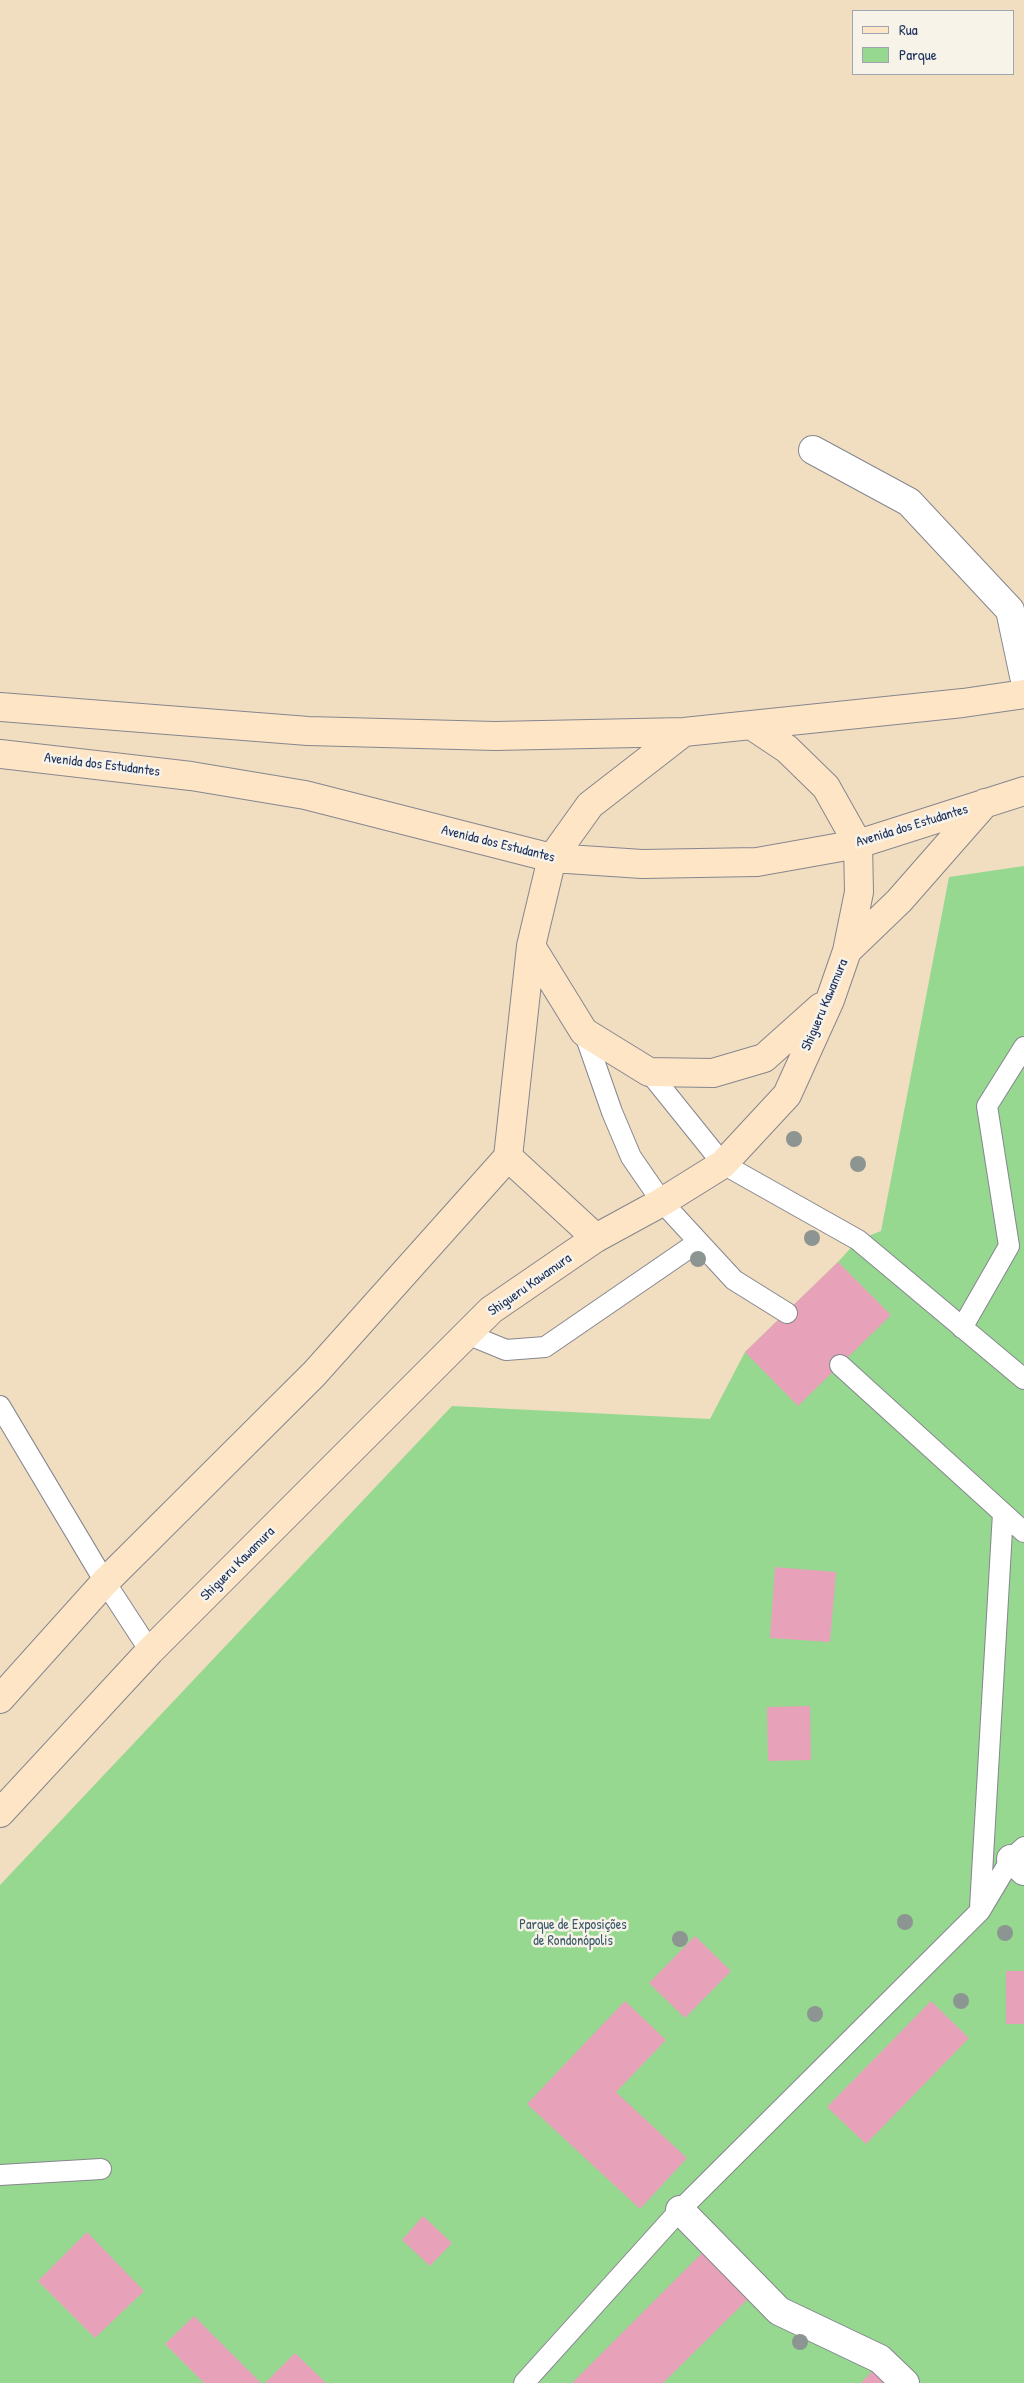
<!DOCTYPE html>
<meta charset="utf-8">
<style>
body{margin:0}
#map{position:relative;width:1024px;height:2383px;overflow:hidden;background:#f1dec0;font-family:"Patrick Hand",sans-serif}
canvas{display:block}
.legend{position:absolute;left:852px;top:10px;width:162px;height:65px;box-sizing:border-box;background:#f7f3e8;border:1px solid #9fa5b1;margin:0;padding:6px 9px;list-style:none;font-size:15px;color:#1b2f5e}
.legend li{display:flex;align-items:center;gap:10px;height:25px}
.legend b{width:25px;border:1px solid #9fa5b1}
</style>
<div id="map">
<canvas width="1024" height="2383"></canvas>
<ul class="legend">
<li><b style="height:6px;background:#fde5c5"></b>Rua</li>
<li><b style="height:14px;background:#96d890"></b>Parque</li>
</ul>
</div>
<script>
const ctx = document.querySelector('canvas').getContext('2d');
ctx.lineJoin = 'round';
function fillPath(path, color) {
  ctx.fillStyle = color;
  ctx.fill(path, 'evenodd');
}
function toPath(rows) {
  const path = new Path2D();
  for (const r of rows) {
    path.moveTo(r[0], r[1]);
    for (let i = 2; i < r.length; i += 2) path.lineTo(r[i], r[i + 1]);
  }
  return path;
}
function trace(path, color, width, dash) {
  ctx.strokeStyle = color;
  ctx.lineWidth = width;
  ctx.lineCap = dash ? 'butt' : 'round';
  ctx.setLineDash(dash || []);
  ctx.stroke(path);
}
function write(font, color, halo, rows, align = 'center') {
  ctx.font = font + ' "Patrick Hand",sans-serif';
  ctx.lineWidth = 5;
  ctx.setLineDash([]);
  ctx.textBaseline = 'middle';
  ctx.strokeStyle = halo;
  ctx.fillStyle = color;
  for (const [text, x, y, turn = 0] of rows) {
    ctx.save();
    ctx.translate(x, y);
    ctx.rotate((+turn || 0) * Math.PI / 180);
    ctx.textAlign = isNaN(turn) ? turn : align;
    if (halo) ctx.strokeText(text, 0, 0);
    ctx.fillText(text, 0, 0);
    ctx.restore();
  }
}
const green = toPath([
 [1024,866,1024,2383,0,2383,0,1885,452,1406,710,1419,745,1352,838,1262,858,1240,881,1231,949,877]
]);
const building = toPath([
 [838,1262,891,1315,798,1406,745,1352],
 [775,1567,836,1572,830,1642,770,1638],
 [810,1706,811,1760,768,1761,767,1707],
 [695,1936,731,1971,685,2018,649,1983],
 [1006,1971,1024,1971,1024,2024,1006,2024],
 [625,2001,666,2040,616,2092,687,2158,640,2209,527,2104],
 [931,2001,969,2038,866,2144,827,2107],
 [423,2216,452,2243,430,2266,402,2240],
 [87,2232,144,2291,95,2338,38,2281],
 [705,2250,751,2296,663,2383,572,2383],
 [194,2316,261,2383,204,2383,165,2344],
 [295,2353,326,2383,265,2383],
 [877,2366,895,2383,861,2383]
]);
const service = toPath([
 [584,1032,612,1112,631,1157,662,1202,734,1280,787,1313],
 [649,1072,723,1164,858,1240,1024,1379],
 [962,1328,1009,1246,987,1106,1024,1047],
 [467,1334,506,1350,545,1347,698,1242],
 [840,1365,1024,1532],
 [0,1406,105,1582,150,1651],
 [980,1908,1003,1513],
 [0,2175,101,2169],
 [524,2383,680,2210,980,1911,1011,1859,1024,1847]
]);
const pedestrian = toPath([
 [1011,1859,1024,1871],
 [680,2210,779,2311,880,2359,905,2383]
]);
const minor = toPath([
 [813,450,909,502,1010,610,1024,676]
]);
const secondary = toPath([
 [0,707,308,731,495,736,684,732,963,703,1024,694],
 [0,754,191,776,305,795,552,858,642,864,757,862,858,844,1024,791],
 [531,946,584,1032,649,1072,713,1073,764,1058,821,1007],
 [847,951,899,901,985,803],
 [508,1157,596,1238],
 [0,1699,105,1582,314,1374,508,1157,531,946,552,858,590,805,684,732],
 [0,1813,150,1651,491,1310,596,1238,662,1202,723,1164,787,1095,830,1000,847,951,859,892,858,844,826,787,787,749,751,725]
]);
const trees = [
 [794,1139],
 [858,1164],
 [812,1238],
 [698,1259],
 [905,1922],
 [1005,1933],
 [680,1939],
 [961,2001],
 [815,2014],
 [800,2342]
];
const streetNames = [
 ["Avenida dos Estudantes",102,765,7],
 ["Avenida dos Estudantes",912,826,-17],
 ["Avenida dos Estudantes",498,844,14],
 ["Shigueru Kawamura",825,1005,-67],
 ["Shigueru Kawamura",530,1285,-35],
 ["Shigueru Kawamura",238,1564,-45]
];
const parkNames = [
 ["Parque de Exposições",573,1925],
 ["de Rondonópolis",573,1941]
];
fillPath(green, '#96d890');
fillPath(building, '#e7a2ba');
trace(service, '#86868f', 22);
trace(pedestrian, '#86868f', 30);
trace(minor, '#86868f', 30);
trace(secondary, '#86868f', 30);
trace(service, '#fff', 20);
trace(pedestrian, '#fff', 28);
trace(minor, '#fff', 28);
trace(secondary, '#fde5c5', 28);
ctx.fillStyle = '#8c9591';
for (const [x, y] of trees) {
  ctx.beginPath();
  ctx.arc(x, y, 8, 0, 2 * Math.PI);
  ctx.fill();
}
write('14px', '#1b2f5e', '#f7f3e8', streetNames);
write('14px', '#3a596a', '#f7f3e8', parkNames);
</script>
